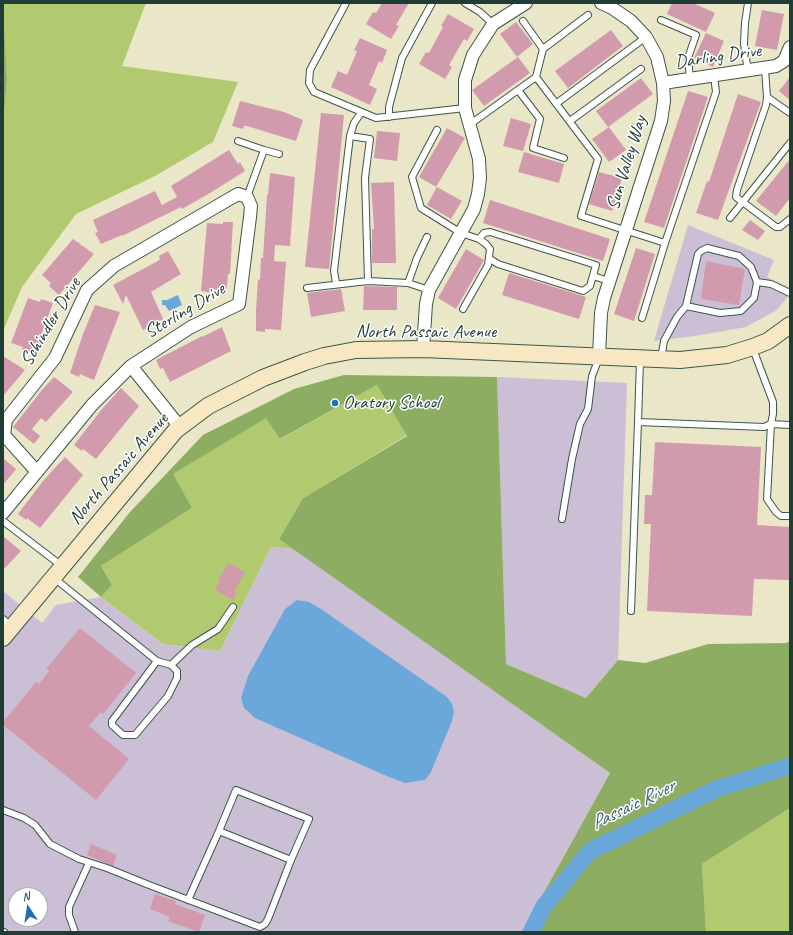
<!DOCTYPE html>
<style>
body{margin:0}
#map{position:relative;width:793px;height:935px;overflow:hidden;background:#eae6c8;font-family:Caveat,sans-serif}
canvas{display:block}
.frame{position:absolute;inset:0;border:4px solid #1f3d34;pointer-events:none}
.north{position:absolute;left:8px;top:887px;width:40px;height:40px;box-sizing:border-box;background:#fff;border:1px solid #a5b1ae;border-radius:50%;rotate:348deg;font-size:11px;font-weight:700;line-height:16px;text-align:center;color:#1f3d34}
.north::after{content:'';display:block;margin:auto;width:14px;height:18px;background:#1f6fb2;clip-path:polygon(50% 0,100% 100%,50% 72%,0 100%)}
</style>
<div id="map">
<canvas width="793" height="935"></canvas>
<div class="frame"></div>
<div class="north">N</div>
</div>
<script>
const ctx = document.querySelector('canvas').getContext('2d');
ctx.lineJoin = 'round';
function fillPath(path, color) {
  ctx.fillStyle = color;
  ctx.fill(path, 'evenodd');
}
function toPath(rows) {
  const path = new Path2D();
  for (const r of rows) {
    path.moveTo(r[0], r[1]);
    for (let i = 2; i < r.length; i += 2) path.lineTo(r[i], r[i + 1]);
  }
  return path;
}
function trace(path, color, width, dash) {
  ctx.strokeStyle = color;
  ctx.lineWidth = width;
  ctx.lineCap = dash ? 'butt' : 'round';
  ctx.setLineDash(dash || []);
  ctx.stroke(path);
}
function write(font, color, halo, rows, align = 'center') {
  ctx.font = font + ' Caveat,sans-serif';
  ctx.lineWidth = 3;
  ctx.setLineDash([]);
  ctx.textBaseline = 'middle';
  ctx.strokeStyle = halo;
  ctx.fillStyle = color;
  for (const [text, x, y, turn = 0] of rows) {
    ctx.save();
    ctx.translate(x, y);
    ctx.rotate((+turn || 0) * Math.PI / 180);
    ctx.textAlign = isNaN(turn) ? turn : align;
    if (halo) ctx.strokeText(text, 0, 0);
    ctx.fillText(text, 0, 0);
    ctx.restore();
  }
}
const industrial = toPath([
 [688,225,774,260,767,277,790,288,790,294,777,310,746,327,695,336,654,341],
 [497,377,627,383,618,660,586,698,506,664],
 [271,547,294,549,610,773,522,932,3,932,3,591,42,623,56,605,101,597,163,644,220,651],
 [16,895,40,895,40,919,16,919]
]);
const green = toPath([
 [3,3,146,3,122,66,238,82,213,142,155,176,76,214,22,287,3,331,3,126,7,79],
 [377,385,407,435,303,498,279,539,294,549,271,547,220,651,163,644,101,597,112,585,101,566,192,508,172,474,266,417,281,439],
 [790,808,790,932,706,932,702,864]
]);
const forest = toPath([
 [3,3,7,79,3,126],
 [344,375,497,377,506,664,586,698,618,660,645,663,708,644,786,643,790,641,790,808,702,864,706,932,522,932,610,773,279,539,303,498,407,436,377,385,280,439,266,418,173,474,192,508,101,566,112,585,101,597,78,577,130,512,203,435,294,389]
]);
const water = toPath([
 [178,295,182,305,169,311,165,305,162,305,162,300,167,300],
 [297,600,309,602,321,609,447,697,452,704,454,712,452,721,431,772,425,780,405,783,389,777,255,718,244,708,241,698,248,676,285,609]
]);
const river = toPath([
 [531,932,544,906,590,851,716,789,790,766]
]);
const building = toPath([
 [382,3,409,3,396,25,399,26,391,39,366,24,373,12,376,13],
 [672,3,693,3,715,13,706,32,667,14],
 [762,10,784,14,777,50,755,46],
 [448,14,474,29,467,41,464,39,449,65,452,67,445,79,419,64,426,52,429,53,443,27,441,26],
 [516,22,533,44,517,57,500,34],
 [611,30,623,46,568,88,555,71],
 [706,33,724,41,713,67,694,58],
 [360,38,387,50,382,63,379,61,369,85,377,89,370,105,331,87,338,71,347,75,357,51,354,50],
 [518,57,530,73,484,106,472,90],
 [790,77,790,100,779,91],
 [641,78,653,94,608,127,596,111],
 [688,91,708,97,664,228,644,222],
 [738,94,761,102,718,220,696,213,707,181,709,182],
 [240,101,284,112,303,120,296,141,247,126,244,126,243,129,232,126],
 [321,113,344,115,329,269,305,267],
 [511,118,531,124,523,151,503,146],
 [609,127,626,150,609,162,592,139],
 [447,128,465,138,436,187,419,177],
 [377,131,400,133,397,161,374,158],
 [229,150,238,164,240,162,245,171,210,193,182,209,181,207,122,236,122,235,101,244,95,233,98,232,93,220,155,191,162,205,177,197,171,186],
 [524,152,564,164,559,183,518,172],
 [790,159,790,198,776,216,756,201],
 [599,172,622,178,612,211,589,204],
 [270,173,295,177,290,246,275,245,274,261,286,262,281,330,265,329,265,332,256,331,256,310,258,279,260,280,261,258,263,258,267,195,268,195],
 [394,182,396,263,372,263,372,229,374,229,371,183],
 [437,187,462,201,451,219,427,205],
 [490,200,610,239,603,261,483,223],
 [750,220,765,231,758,240,742,230],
 [223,222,233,222,230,274,228,274,226,295,201,291,207,223,223,224],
 [73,239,94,254,59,295,49,286,51,283,42,275],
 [636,248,655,254,634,321,614,314],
 [466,249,484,260,456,309,438,298],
 [168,251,181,274,151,292,163,319,143,330,126,295,123,304,113,285,158,261,160,259,159,256],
 [706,261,745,269,739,305,701,299],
 [509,273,586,297,579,319,502,295],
 [364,286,397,287,397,310,363,310],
 [341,289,345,311,311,317,307,293],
 [28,298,40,302,41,299,53,303,34,354,22,350,23,347,11,343],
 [95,305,120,312,94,380,80,374,79,377,70,373,83,334],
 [222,327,231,351,170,382,163,368,160,369,156,360,202,336,202,337],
 [3,356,25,370,3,396],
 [54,377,72,391,72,393,46,422,41,418,32,429,40,436,34,444,13,427,41,391],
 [121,388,139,406,96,459,83,449,82,451,74,445,102,409],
 [655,442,761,447,757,525,790,527,790,580,754,579,752,616,647,611,651,524,644,524,645,495,652,495],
 [65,457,83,475,40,528,27,518,26,520,18,514,43,481],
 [3,458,16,469,3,485],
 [3,536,21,551,3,570],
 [229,563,245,572,234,592,237,593,233,600,215,590,220,580,218,579],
 [80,628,136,673,103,714,101,712,89,726,129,759,96,800,3,725,3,722,36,682,39,684,49,671,46,669],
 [91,844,117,855,113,866,87,855],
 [155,894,176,901,175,904,205,915,199,932,168,921,170,917,150,909]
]);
const service = toPath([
 [346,3,310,70,309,83,314,92,376,118,465,108],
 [465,3,480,12,493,24],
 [661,20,696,35,688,58,690,79],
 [523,21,543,49],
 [765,69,767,97,766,105,737,190,736,197,776,227,780,227,790,219],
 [748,72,744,44,745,23,748,3],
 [536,77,543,49,588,15],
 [518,90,540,119,533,148,564,158],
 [767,97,790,113],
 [557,103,646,37],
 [389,117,389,107,402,58,432,3],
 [570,121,641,69],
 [469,125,536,77,598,159,581,216,665,243],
 [437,130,412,177,421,208,461,233,479,239,486,244,490,249,488,265,463,309],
 [350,136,370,139,365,178,368,281],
 [238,141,264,150,247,197],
 [264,150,279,154],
 [730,218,790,143],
 [479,239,484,233,490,232,596,265,590,286,583,291,498,264,490,259],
 [593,276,609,281],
 [757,282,771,284,790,293],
 [336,283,334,271,350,136,354,123,361,113],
 [408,283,417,258,427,237],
 [307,288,368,281,408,283,429,290],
 [642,318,665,243,716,92,714,76],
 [661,359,664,341,677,317,686,306,720,313,741,311,754,298,757,282,751,267,739,256,707,248,701,251,698,254,686,306],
 [640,360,638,422,764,427,771,424,773,414,773,402,753,349],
 [790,425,771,424,767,499,776,512,781,516,790,516],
 [562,519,572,459,580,424,588,409,592,376,599,358],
 [3,521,62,566],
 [54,578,157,661,171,665,177,671,177,678,168,696,135,735,123,735,112,725,112,721,157,661],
 [631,611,638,422],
 [3,619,12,627],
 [171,665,192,645,218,629,233,607],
 [3,810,24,818,35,825,50,844,79,859,107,868,149,885,260,927,265,924,268,919,291,860,219,831,188,900],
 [219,831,236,790,309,819,291,860],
 [3,932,4,932],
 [75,932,69,915,69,907,89,863]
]);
const minor = toPath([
 [663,83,776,66,784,61,790,47],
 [423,349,426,304,429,290,474,209,478,194,480,178,479,159,465,108,465,80,473,55,493,24,526,3],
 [599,356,601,313,604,298,661,121,664,101,663,83,657,57,646,37,631,21,612,8,601,3],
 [37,472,4,435,6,420,55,358,87,290,114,266,238,194,247,197,251,206,250,217,239,304,191,327,131,366],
 [3,513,92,405,131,366,180,427]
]);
const secondary = toPath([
 [3,638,176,430,208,406,263,378,305,362,324,356,356,350,423,349,680,360,727,355,753,347,768,341,790,325]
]);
const markers = [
 [335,403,4,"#1f6fb2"]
];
const streetNames = [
 ["Darling Drive",718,57,-8],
 ["Sun Valley Way",627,163,-73],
 ["Sterling Drive",185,311,-31],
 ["Schindler Drive",51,322,-59],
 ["North Passaic Avenue",426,332],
 ["North Passaic Avenue",119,469,-49]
];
const poiNames = [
 ["Oratory School",343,403]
];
const waterNames = [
 ["Passaic River",633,805,-26]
];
fillPath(industrial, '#cbbfd5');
fillPath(green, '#b2ca6f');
fillPath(forest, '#8dae62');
fillPath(water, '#6aa8dc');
trace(river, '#6aa8dc', 17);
fillPath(building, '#d29bad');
trace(service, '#3d564a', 8);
trace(minor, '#3d564a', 14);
trace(secondary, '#3d564a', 18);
trace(service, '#fff', 6);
trace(minor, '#fff', 12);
trace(secondary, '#f7e8c3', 16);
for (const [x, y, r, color] of markers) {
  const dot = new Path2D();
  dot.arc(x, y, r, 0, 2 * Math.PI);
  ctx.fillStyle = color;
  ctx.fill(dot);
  trace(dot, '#fff', 1.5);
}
write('19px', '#1f3d34', '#fff', streetNames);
write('19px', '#1f3d34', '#fff', poiNames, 'left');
write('italic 20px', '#39626f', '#fff', waterNames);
</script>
